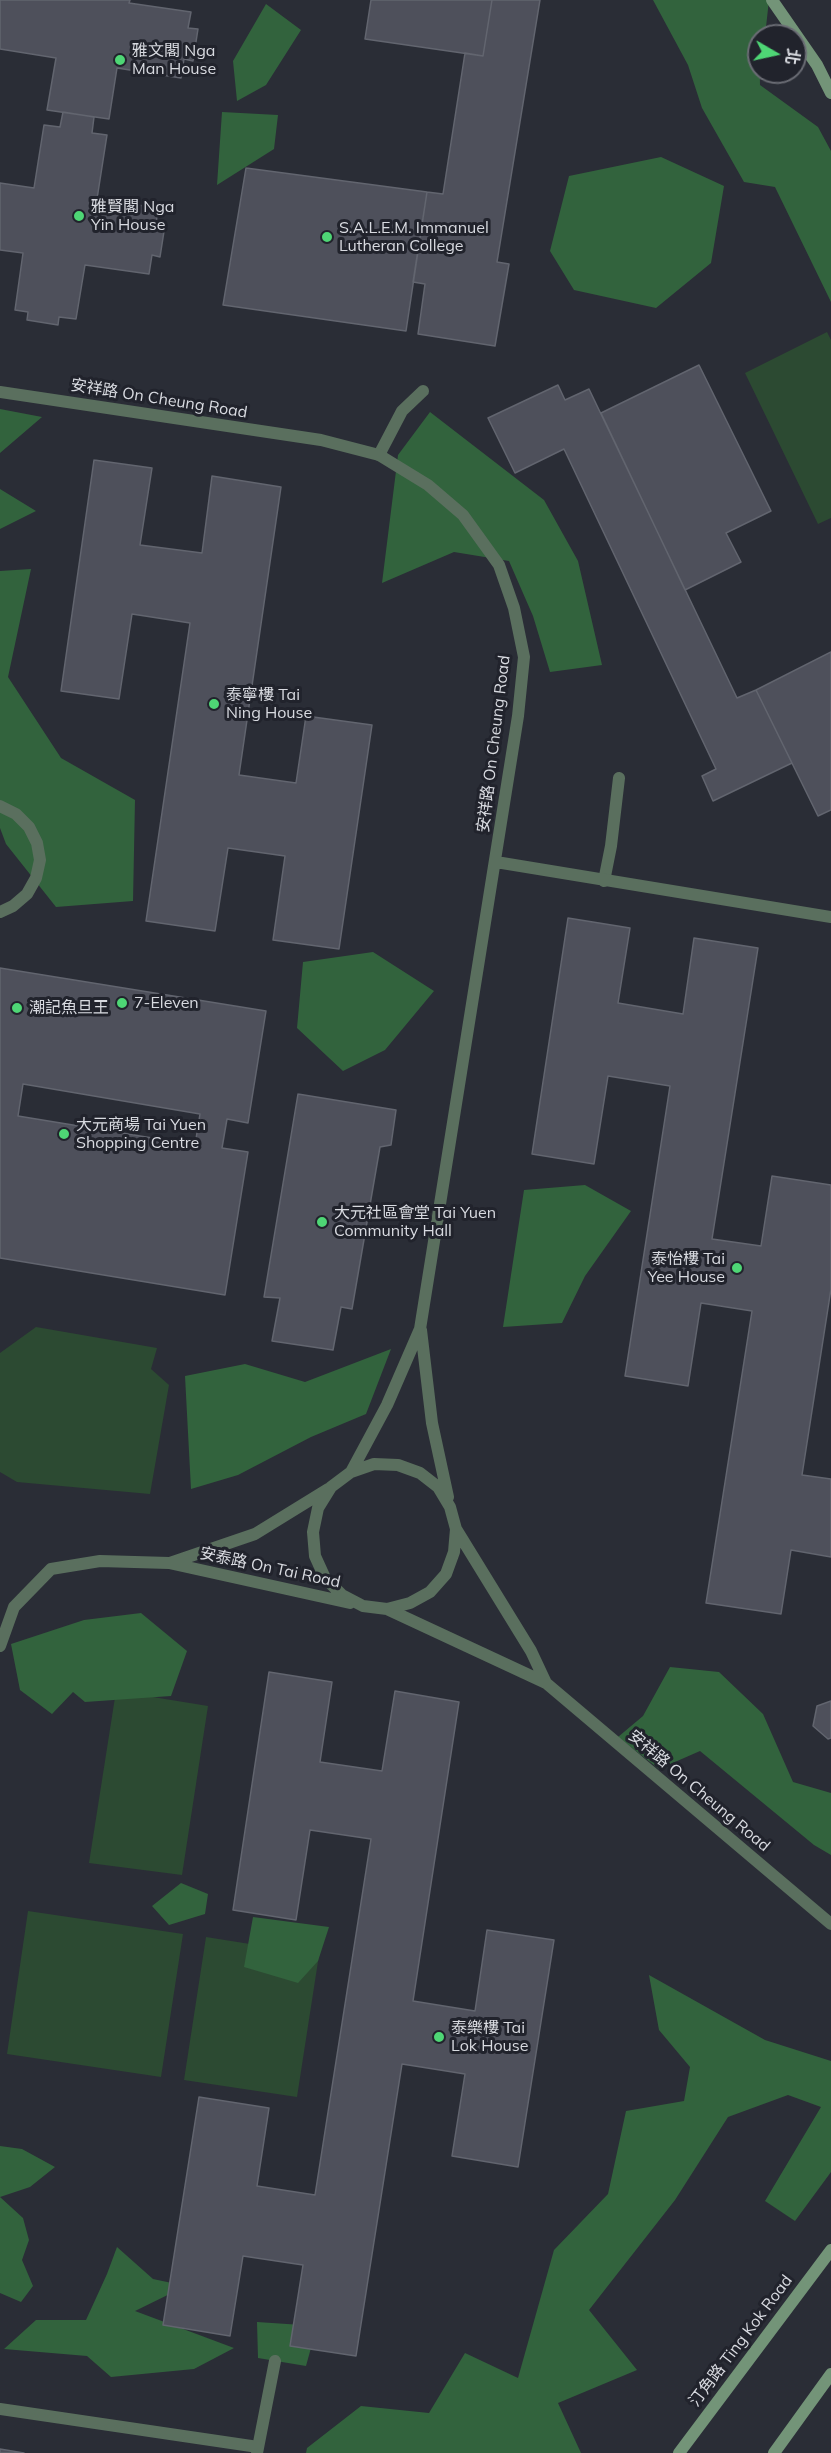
<!DOCTYPE html>
<meta charset="utf-8">
<style>
body{margin:0}
#map{position:relative;width:831px;height:2453px;overflow:hidden;background:#2a2d36;font-family:Mulish,"Noto Sans TC",sans-serif}
canvas{display:block}
.north{position:absolute;left:747px;top:24px;width:60px;height:60px;box-sizing:border-box;background:#21232c;border:2px solid #6a6c74;border-radius:50%;rotate:99deg;font-size:16px;font-weight:700;line-height:24px;text-align:center;color:#d8dae0}
.north::after{content:'';display:block;margin:auto;width:21px;height:27px;background:#4ed675;clip-path:polygon(50% 0,100% 100%,50% 72%,0 100%)}
</style>
<div id="map">
<canvas width="831" height="2453"></canvas>
<div class="north">北</div>
</div>
<script>
const ctx = document.querySelector('canvas').getContext('2d');
ctx.lineJoin = 'round';
function fillPath(path, color) {
  ctx.fillStyle = color;
  ctx.fill(path, 'evenodd');
}
function toPath(rows) {
  const path = new Path2D();
  for (const r of rows) {
    path.moveTo(r[0], r[1]);
    for (let i = 2; i < r.length; i += 2) path.lineTo(r[i], r[i + 1]);
  }
  return path;
}
function trace(path, color, width, dash) {
  ctx.strokeStyle = color;
  ctx.lineWidth = width;
  ctx.lineCap = dash ? 'butt' : 'round';
  ctx.setLineDash(dash || []);
  ctx.stroke(path);
}
function write(font, color, halo, rows, align = 'center') {
  ctx.font = font + ' Mulish,"Noto Sans TC",sans-serif';
  ctx.lineWidth = 6;
  ctx.setLineDash([]);
  ctx.textBaseline = 'middle';
  ctx.strokeStyle = halo;
  ctx.fillStyle = color;
  for (const [text, x, y, turn = 0] of rows) {
    ctx.save();
    ctx.translate(x, y);
    ctx.rotate((+turn || 0) * Math.PI / 180);
    ctx.textAlign = isNaN(turn) ? turn : align;
    if (halo) ctx.strokeText(text, 0, 0);
    ctx.fillText(text, 0, 0);
    ctx.restore();
  }
}
const green = toPath([
 [827,332,831,340,831,518,818,524,745,373],
 [36,1327,157,1348,151,1369,169,1385,150,1494,17,1482,0,1472,0,1353],
 [116,1691,208,1706,182,1875,89,1863],
 [28,1911,183,1934,161,2077,7,2054],
 [206,1937,319,1955,297,2097,184,2080]
]);
const forest = toPath([
 [653,0,769,0,765,36,759,36,760,85,818,127,831,151,831,302,775,187,744,182,702,108,688,65],
 [266,4,301,30,266,85,237,101,233,61],
 [222,112,278,115,274,149,217,185],
 [661,157,724,186,711,263,656,308,574,290,550,251,569,176],
 [0,409,42,417,0,453],
 [430,412,544,500,578,561,602,665,550,672,533,616,509,561,454,552,382,583,398,455],
 [0,489,36,511,0,529],
 [31,569,8,677,61,758,135,800,133,901,56,907,6,844,0,828,0,571],
 [373,952,434,991,385,1050,343,1071,297,1028,303,962],
 [585,1185,631,1211,585,1276,562,1323,503,1327,524,1190],
 [391,1349,366,1414,311,1437,238,1475,191,1489,185,1376,245,1364,305,1382],
 [141,1613,187,1651,171,1696,85,1702,73,1692,52,1714,20,1690,11,1644,84,1620],
 [670,1667,719,1672,763,1714,793,1782,831,1793,831,1855,814,1845,700,1751,659,1769,618,1737,643,1716],
 [181,1883,208,1894,205,1914,169,1925,152,1906],
 [253,1917,329,1927,318,1961,298,1983,244,1967],
 [649,1975,765,2040,831,2061,831,2172,795,2221,765,2201,821,2107,788,2095,728,2117,675,2200,589,2310,637,2370,558,2403,581,2453,306,2453,307,2448,361,2406,429,2413,465,2353,518,2378,554,2250,608,2194,626,2111,684,2101,690,2067,659,2030],
 [0,2146,22,2149,55,2167,30,2187,0,2197],
 [0,2197,23,2218,29,2240,22,2260,33,2286,21,2302,0,2293],
 [117,2247,153,2279,186,2286,135,2311,234,2348,194,2369,111,2377,87,2356,4,2349,36,2320,86,2320,107,2274],
 [257,2322,317,2326,306,2366,258,2358]
]);
const building = toPath([
 [0,0,130,0,129,3,191,12,188,28,198,29,193,61,184,59,181,78,117,68,109,119,47,110,56,58,0,49,0,0],
 [371,0,492,0,483,56,365,39,371,0],
 [492,0,540,0,497,262,509,264,495,346,418,334,425,284,413,282,427,192,443,194,465,53,483,56,492,0],
 [63,112,94,117,92,133,107,135,97,199,158,208,156,224,165,225,160,257,152,255,149,274,85,265,76,319,59,317,58,325,27,320,28,312,15,310,23,253,0,250,0,183,34,188,44,125,60,127,63,112],
 [246,168,427,192,406,331,223,305,246,168],
 [699,365,771,511,726,533,741,562,685,590,601,413,699,365],
 [558,385,565,400,589,389,737,698,756,690,792,763,713,801,702,776,716,769,564,449,515,473,488,418,558,385],
 [94,460,152,468,140,545,202,553,212,476,281,487,239,775,296,783,306,716,372,725,339,949,273,940,285,856,228,848,215,931,146,921,190,623,132,614,119,699,61,691,94,460],
 [831,652,831,810,818,816,756,690,831,652],
 [568,918,630,928,618,1003,683,1014,694,938,758,948,712,1239,761,1246,772,1176,831,1185,831,1289,802,1475,831,1479,831,1557,791,1550,781,1614,706,1603,752,1311,701,1303,688,1386,625,1376,670,1086,608,1076,594,1164,532,1154,568,918],
 [0,968,266,1011,248,1123,227,1119,222,1148,248,1152,225,1295,0,1258,0,968],
 [23,1084,200,1114,195,1145,18,1116,23,1084],
 [298,1094,396,1110,391,1145,380,1147,352,1309,341,1307,333,1350,272,1341,280,1298,264,1297,298,1094],
 [269,1672,332,1682,320,1762,382,1771,395,1691,459,1702,413,2001,475,2011,487,1930,554,1940,518,2167,452,2156,465,2074,402,2064,356,2356,290,2346,303,2265,243,2256,230,2336,163,2325,199,2097,269,2108,257,2186,315,2195,371,1839,310,1830,296,1920,233,1910,269,1672],
 [831,1701,831,1738,828,1739,813,1726,817,1706,831,1701],
 [0,2449,24,2453,0,2453,0,2449]
]);
const lane = toPath([
 [379,455,402,411,423,391],
 [0,806,16,814,29,827,37,843,40,860,36,878,27,894,13,906,0,912],
 [604,881,611,846,619,778],
 [0,2409,258,2447],
 [257,2453,275,2361]
]);
const street = toPath([
 [0,392,321,440,379,455,428,485,463,515,499,565,514,608,524,657,518,716,420,1329,387,1405,351,1472],
 [496,862,831,917],
 [421,1330,432,1423,448,1497],
 [456,1529,531,1651,546,1683],
 [170,1563,255,1534,328,1489],
 [387,1609,410,1603,430,1592,446,1574,454,1552,456,1529,450,1507,438,1487,420,1473,398,1465,374,1464,351,1472,331,1487,318,1508,313,1532,315,1556,325,1578,342,1595,363,1606,387,1609,546,1683,831,1924],
 [0,1646,14,1607,51,1569,100,1561,169,1563,350,1603]
]);
const secondary = toPath([
 [772,0,817,65,831,93],
 [679,2453,831,2250],
 [774,2453,831,2374]
]);
const markers = [
 [120,60,6,"#4ed675"],
 [79,216,6,"#4ed675"],
 [327,237,6,"#4ed675"],
 [214,704,6,"#4ed675"],
 [122,1003,6,"#4ed675"],
 [17,1008,6,"#4ed675"],
 [64,1134,6,"#4ed675"],
 [322,1222,6,"#4ed675"],
 [737,1268,6,"#4ed675"],
 [439,2037,6,"#4ed675"]
];
const poiNames = [
 ["雅文閣 Nga",132,51],
 ["Man House",132,69],
 ["雅賢閣 Nga",91,207],
 ["Yin House",91,225],
 ["S.A.L.E.M. Immanuel",339,228],
 ["Lutheran College",339,246],
 ["泰寧樓 Tai",226,695],
 ["Ning House",226,713],
 ["7-Eleven",134,1003],
 ["潮記魚旦王",29,1008],
 ["大元商場 Tai Yuen",76,1125],
 ["Shopping Centre",76,1143],
 ["大元社區會堂 Tai Yuen",334,1213],
 ["Community Hall",334,1231],
 ["泰怡樓 Tai",725,1259,"right"],
 ["Yee House",725,1277,"right"],
 ["泰樂樓 Tai",451,2028],
 ["Lok House",451,2046]
];
const streetNames = [
 ["安祥路 On Cheung Road",159,399,9],
 ["安祥路 On Cheung Road",494,744,-83],
 ["安泰路 On Tai Road",270,1568,12],
 ["安祥路 On Cheung Road",699,1791,40],
 ["汀角路 Ting Kok Road",741,2341,-53]
];
fillPath(green, '#2c4a32');
fillPath(forest, '#32633d');
fillPath(building, '#4e505b');
trace(building, '#62656f', 1.5);
trace(lane, '#5a6f5e', 12);
trace(street, '#5a6f5e', 12);
trace(secondary, '#739478', 12);
for (const [x, y, r, color] of markers) {
  const dot = new Path2D();
  dot.arc(x, y, r, 0, 2 * Math.PI);
  ctx.fillStyle = color;
  ctx.fill(dot);
  trace(dot, '#21232c', 2);
}
write('16px', '#d8dae0', '#21232c', poiNames, 'left');
write('16px', '#d8dae0', '#21232c', streetNames);
</script>
